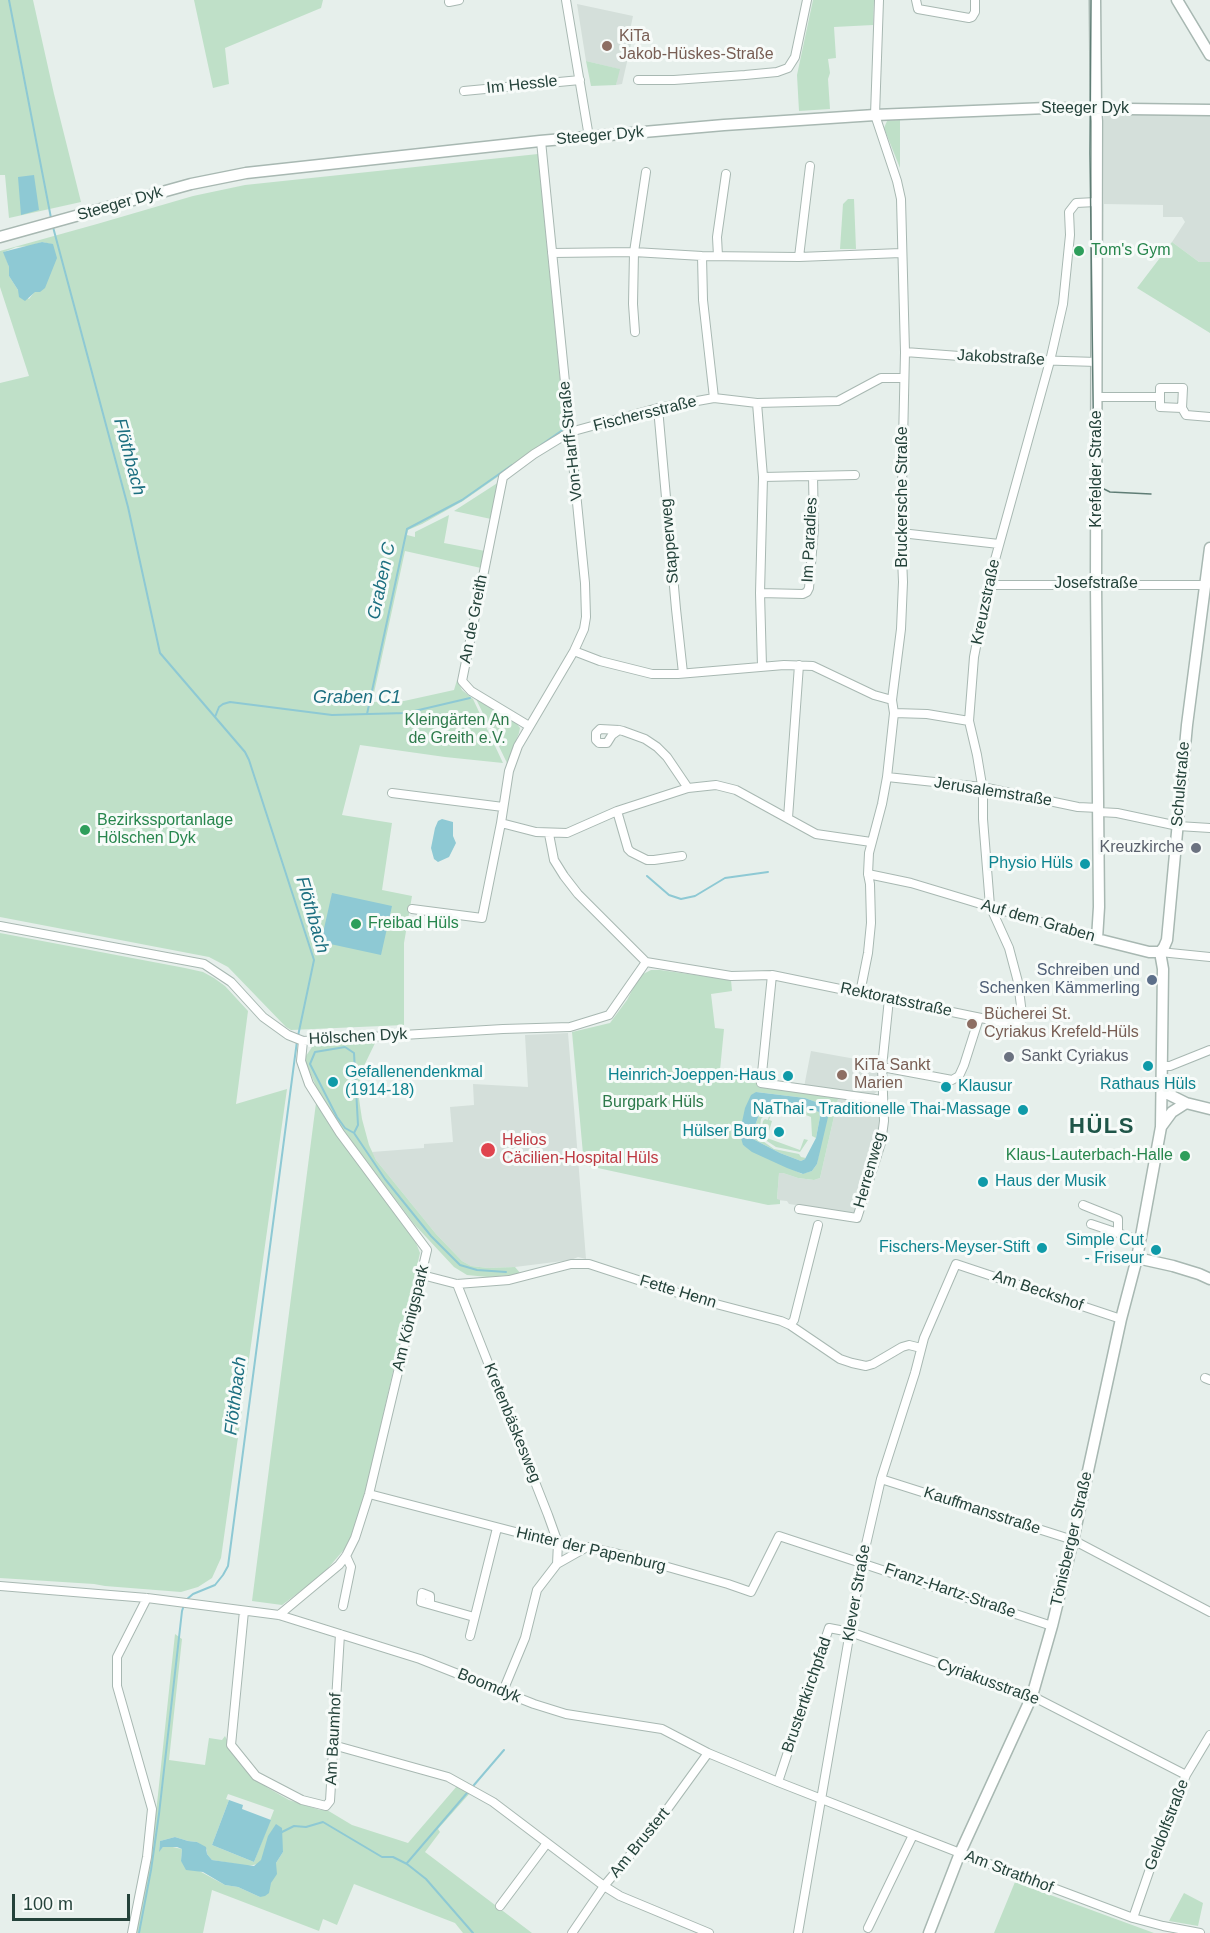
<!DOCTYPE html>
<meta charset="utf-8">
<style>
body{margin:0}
#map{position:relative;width:1210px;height:1933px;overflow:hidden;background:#e6efeb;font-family:Helvetica,sans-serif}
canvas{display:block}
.scale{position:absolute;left:12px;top:1894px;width:118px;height:27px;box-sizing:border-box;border:3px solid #24423a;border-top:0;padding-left:8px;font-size:18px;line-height:21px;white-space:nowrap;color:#24423a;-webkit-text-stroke:4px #f7fbf9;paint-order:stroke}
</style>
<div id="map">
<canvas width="1210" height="1933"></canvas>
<div class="scale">100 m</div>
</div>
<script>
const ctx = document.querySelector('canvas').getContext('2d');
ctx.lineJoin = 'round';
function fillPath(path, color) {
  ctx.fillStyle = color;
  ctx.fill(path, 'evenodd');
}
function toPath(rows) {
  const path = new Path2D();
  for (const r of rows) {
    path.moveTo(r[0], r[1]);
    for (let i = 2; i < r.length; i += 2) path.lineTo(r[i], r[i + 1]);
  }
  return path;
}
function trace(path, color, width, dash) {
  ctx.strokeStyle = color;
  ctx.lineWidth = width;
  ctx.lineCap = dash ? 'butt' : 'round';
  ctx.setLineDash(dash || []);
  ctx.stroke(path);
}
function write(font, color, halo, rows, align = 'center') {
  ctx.font = font + ' Helvetica,sans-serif';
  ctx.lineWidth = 6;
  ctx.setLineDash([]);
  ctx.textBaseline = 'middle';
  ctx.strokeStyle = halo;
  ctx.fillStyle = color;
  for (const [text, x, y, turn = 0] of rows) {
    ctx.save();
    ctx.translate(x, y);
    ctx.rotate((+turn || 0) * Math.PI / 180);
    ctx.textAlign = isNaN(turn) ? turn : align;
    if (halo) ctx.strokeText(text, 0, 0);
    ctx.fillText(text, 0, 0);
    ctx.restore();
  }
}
const built = toPath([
 [577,4,633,16,630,30,634,31,622,84,616,85,619,69,586,61],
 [1104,114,1210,116,1210,262,1199,262,1172,242,1185,222,1182,217,1163,217,1163,205,1104,204],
 [568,1033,586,1259,578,1257,571,1260,515,1267,488,1268,471,1266,462,1261,436,1234,376,1160,372,1152,424,1148,424,1144,453,1142,450,1107,474,1105,473,1084,528,1087,525,1035],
 [811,1051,878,1063,878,1091,874,1094,804,1087],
 [838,1099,861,1102,863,1100,872,1101,875,1107,880,1111,877,1138,855,1213,789,1204,787,1201,777,1200,779,1173,783,1173,798,1178,814,1180,820,1178]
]);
const green = toPath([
 [0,0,33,0,54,94,81,202,9,218,5,175,0,175],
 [194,0,323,0,321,8,225,48,229,84,213,88],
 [813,0,874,0,873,25,834,27,836,58,828,59,830,73,828,79,830,109,799,111,797,75],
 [586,61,620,69,616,85,591,86],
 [900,120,900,168,884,128,887,121],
 [538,154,565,430,463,501,422,524,408,530,407,535,415,537,415,532,449,515,444,543,485,551,481,568,405,551,372,702,404,701,454,690,457,680,462,690,473,699,503,763,445,757,360,745,342,815,392,823,382,890,412,896,404,943,404,1025,291,1030,286,1027,228,967,209,957,0,917,0,383,29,376,0,287,0,251,97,224,193,196,245,185],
 [42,242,51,244,35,291,29,299,18,290,9,276,9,267,4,252,16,247,30,246],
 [848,199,854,199,856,249,840,249,843,204],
 [1172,242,1199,262,1210,262,1210,333,1137,288],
 [499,482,491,519,454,511],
 [476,699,517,724,520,728,519,733,507,763],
 [0,933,185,968,203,972,214,978,225,986,248,1011,236,1104,287,1089,221,1558,212,1578,198,1587,181,1592,105,1586,94,1584,0,1578],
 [651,970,660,970,731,980,732,991,711,994,715,1028,724,1029,720,1070,759,1074,758,1087,837,1097,838,1099,820,1178,814,1180,798,1178,783,1173,779,1173,777,1199,780,1200,780,1204,768,1205,584,1165,572,1032,610,1023,627,1000,637,981,643,974],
 [756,1092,805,1098,827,1106,817,1164,812,1171,802,1174,743,1145],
 [377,1039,362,1070,358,1092,362,1119,369,1145,376,1160,436,1234,462,1261,471,1266,488,1268,515,1267,521,1274,488,1277,467,1275,454,1267,414,1224,338,1123,319,1093,304,1059,312,1047,322,1043],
 [781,1102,795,1104,819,1112,820,1117,816,1138,812,1136,811,1117,781,1105,774,1105,771,1108,761,1119,759,1136,760,1139,774,1149,799,1154,801,1157,806,1158,805,1159,801,1161,780,1153,753,1139,752,1134,761,1109,767,1103],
 [316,1103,330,1126,416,1243,420,1253,366,1490,348,1545,322,1575,282,1605,252,1601],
 [776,1107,796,1112,798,1114,798,1117,787,1113,787,1110,781,1108,779,1111,773,1110,769,1120,772,1121,767,1138,800,1150,804,1139,808,1140,800,1152,776,1147,761,1137,763,1135,761,1132,763,1121,765,1119,768,1120,770,1112],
 [175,1634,182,1639,169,1760,205,1765,209,1738,222,1740,225,1736,236,1758,251,1776,268,1788,289,1800,320,1810,327,1810,352,1825,408,1843,457,1786,470,1793,438,1829,440,1832,425,1852,532,1933,463,1933,455,1923,354,1884,337,1925,323,1919,319,1931,212,1890,203,1933,136,1933,154,1832],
 [228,1794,274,1810,254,1862,212,1845,229,1800,226,1799],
 [175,1837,188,1841,197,1842,207,1850,207,1854,212,1860,248,1866,258,1864,281,1842,283,1852,276,1863,271,1883,260,1897,238,1887,225,1885,181,1861,182,1849,168,1846,163,1847,159,1851,160,1841],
 [1015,1882,1154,1933,994,1933],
 [1184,1893,1203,1903,1198,1926,1169,1921]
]);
const water = toPath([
 [34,175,39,210,21,215,18,177],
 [42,242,53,244,57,258,45,288,40,292,35,292,25,301,19,297,18,290,9,276,9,267,3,252],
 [442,819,453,822,453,836,456,843,449,857,438,862,434,859,431,848,435,828,438,821],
 [332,893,392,906,381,955,321,942],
 [756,1092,805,1098,827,1106,829,1113,817,1164,812,1171,803,1174,787,1168,752,1152,743,1145,741,1138,742,1122,745,1108,751,1095],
 [781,1102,795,1104,819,1112,820,1117,816,1138,805,1159,801,1161,780,1153,753,1139,752,1134,761,1109,767,1103],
 [229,1800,243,1805,242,1809,271,1820,254,1862,212,1845],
 [276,1824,282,1828,283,1852,276,1863,277,1874,271,1883,269,1893,265,1896,260,1897,238,1887,225,1885,203,1872,186,1870,181,1861,182,1849,177,1847,163,1847,159,1852,160,1841,175,1837,188,1841,197,1842,206,1847,207,1854,212,1860,254,1866,261,1860,268,1836]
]);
const stream = toPath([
 [9,0,51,218],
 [53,227,128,507,160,653,245,752,249,760,314,960,298,1036],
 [541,445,564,429],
 [367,714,407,529,462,500,512,465],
 [215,717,219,707,223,704,230,702,332,715,406,713,470,698],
 [647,876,669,895,681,899,695,896,725,878,768,872],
 [354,1133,358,1125,354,1053,345,1047,315,1052,310,1064,337,1117,345,1128,354,1133,385,1179,431,1236,460,1265,477,1270,506,1272],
 [186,1600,193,1594,215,1585,223,1575,228,1566,297,1041],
 [474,1785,504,1750],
 [280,1833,294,1826,306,1827,323,1822,382,1857,393,1857,407,1864,426,1879,473,1933],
 [407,1863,467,1793],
 [139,1933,151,1870,159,1814,182,1611,184,1605]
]);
const minor = toPath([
 [566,0,589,137],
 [916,0,918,9,969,18,972,17,975,12,975,0],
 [449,2,459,0],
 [638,80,674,80,745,75,777,72,788,68,795,57,807,0],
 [464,91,580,80],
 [552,253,634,252,702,256,799,257,901,253],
 [702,256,703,300,714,398],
 [718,256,717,237,726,174],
 [799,257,810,166],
 [635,332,633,304,634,252,646,172],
 [905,352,1000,359,1097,362],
 [1097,397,1160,397],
 [757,403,763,477,760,593,762,666],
 [658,408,676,609,683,673],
 [1182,408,1160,407,1160,388,1183,388,1182,408,1186,415,1210,417],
 [763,477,855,475],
 [901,533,999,544],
 [988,585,1205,585],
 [760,593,803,594,807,592,809,588,814,528,813,476],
 [574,651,600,661,652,674,678,674,784,665,813,666,874,695,892,700],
 [894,713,927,714,969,721],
 [529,726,471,691,462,681,503,477,534,454,570,432,658,408,714,398,757,403,838,401,881,378,904,378],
 [619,730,612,735,607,743,599,743,596,740,596,733,600,729,619,730,623,731,645,739,657,747,667,757,688,788],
 [887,777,982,787,1078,807,1099,808],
 [392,793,503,807],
 [617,811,628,849,631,852,647,860,654,860,682,856],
 [1099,812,1117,813,1178,826,1210,828],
 [788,818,799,665],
 [501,823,536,832,567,833,617,811,688,788,716,785,736,790,816,834,871,842],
 [549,834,554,860,564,876,578,894,646,962,731,976,772,975,1020,1026,1022,1014,1018,982,1009,948,990,906,983,819,983,791,977,755,969,721,974,657,988,585,1050,361,1063,304,1070,235,1069,212,1076,203,1096,202],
 [868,874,911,883,1097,939],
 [412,909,482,918,501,823,509,771,518,746,574,651,584,629,586,617,585,583,541,141],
 [0,926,204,964,231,982,263,1017,288,1035,303,1041,503,1029,570,1027,609,1015,646,962],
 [1160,952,1210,957],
 [772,975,761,1083,882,1100],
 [860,993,868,953,871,923,870,884,868,874,869,853,882,804,887,777,894,713,892,700,901,629,903,582,901,533,905,352,901,199,897,181,875,115,879,0],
 [1162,1066,1170,1066,1210,1050],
 [882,1067,952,1080,959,1076,964,1065,979,1018],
 [1083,1205,1118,1219,1118,1233,1140,1241],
 [799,1209,857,1218,881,1143,884,1121,882,1067,889,999],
 [1091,1224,1118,1233],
 [422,1275,457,1284,509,1280,571,1264,589,1264,693,1298,781,1321,790,1325,840,1359,852,1363,866,1366,873,1364,902,1347,909,1345,921,1348],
 [457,1284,548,1515,558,1543,557,1564],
 [790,1325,794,1320,818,1225],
 [1205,1378,1210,1380],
 [881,1479,1073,1540,1210,1612],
 [369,1494,558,1543,587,1547,636,1558,728,1584,751,1592,779,1536,1052,1626],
 [0,1586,147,1598,279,1615,420,1659,534,1704,566,1714,662,1729,708,1753,778,1782,960,1853,1133,1918,1163,1926,1200,1933],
 [430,1604,430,1596,422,1593,421,1602,474,1617],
 [343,1606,351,1567,346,1556],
 [244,1611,231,1745,256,1776,302,1800,326,1806,330,1801,340,1634],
 [279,1615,339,1565,346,1556,355,1538,369,1494,427,1250,340,1133,309,1084,301,1061,303,1041],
 [470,1636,497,1528],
 [503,1691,525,1638,537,1590,557,1564,587,1547],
 [333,1745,448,1777,493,1802,604,1886,620,1896,709,1933],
 [778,1782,829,1628,850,1632,1032,1696,1186,1775],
 [500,1906,547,1843],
 [1133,1918,1160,1840,1186,1775,1210,1735],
 [868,1928,913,1835],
 [132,1933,147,1857,152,1809,117,1686,117,1657,147,1598],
 [572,1933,604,1886,658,1822,708,1753],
 [798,1933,862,1562,881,1479,915,1373,924,1338,956,1264,1121,1319]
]);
const tertiary = toPath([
 [1095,0,1096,109,1097,121,1096,585,1099,907,1097,939,1149,952,1160,952],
 [1177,0,1210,55],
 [0,237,191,184,246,173,540,141,724,125,875,115,1047,108,1210,110],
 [1162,1091,1186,1103,1210,1109],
 [1161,1127,1172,1112,1186,1103],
 [1137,1258,1173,1266,1199,1274,1210,1279],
 [929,1933,960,1853,1032,1696,1052,1626,1073,1540,1121,1319,1137,1258,1161,1127,1163,969,1160,952,1164,947,1167,940,1187,725,1210,548]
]);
const tram = toPath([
 [1091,0,1090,153,1094,476,1100,487,1110,492,1151,494]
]);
const markers = [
 [607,46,6,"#8d6e63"],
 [1079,251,6,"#2e9e5b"],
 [85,830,6,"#2e9e5b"],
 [1196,848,6,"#6b7280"],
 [1085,864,6,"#0f9aa8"],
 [356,924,6,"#2e9e5b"],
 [1152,980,6,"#5c6f8a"],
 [972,1024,6,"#8d6e63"],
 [1009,1057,6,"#6b7280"],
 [1148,1066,6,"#0f9aa8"],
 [842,1075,6,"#8d6e63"],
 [788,1076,6,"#0f9aa8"],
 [333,1082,6,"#0f9aa8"],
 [946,1087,6,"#0f9aa8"],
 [1023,1110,6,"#0f9aa8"],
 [779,1132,6,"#0f9aa8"],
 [488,1150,8,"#e0444e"],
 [1185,1156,6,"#2e9e5b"],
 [983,1182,6,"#0f9aa8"],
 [1042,1248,6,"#0f9aa8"],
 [1156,1250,6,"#0f9aa8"]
];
const educationNames = [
 ["KiTa",619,37],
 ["Jakob-Hüskes-Straße",619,55],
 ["Bücherei St.",984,1015],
 ["Cyriakus Krefeld-Hüls",984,1033],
 ["KiTa Sankt",854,1066],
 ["Marien",854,1084]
];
const streetNames = [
 ["Im Hessle",522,85,-6],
 ["Steeger Dyk",1085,109],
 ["Steeger Dyk",600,136,-5],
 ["Steeger Dyk",120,204,-16],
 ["Jakobstraße",1001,358,3],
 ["Fischersstraße",645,414,-14],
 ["Von-Harff-Straße",571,441,-96],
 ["Krefelder Straße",1097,469,-90],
 ["Bruckersche Straße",903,497,-90],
 ["Im Paradies",810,540,-87],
 ["Stapperweg",670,541,-95],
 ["Josefstraße",1096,584],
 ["Kreuzstraße",986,602,-78],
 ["An de Greith",474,619,-79],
 ["Schulstraße",1181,784,-85],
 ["Jerusalemstraße",993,792,9],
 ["Auf dem Graben",1038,921,16],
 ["Rektoratsstraße",896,1000,12],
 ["Hölschen Dyk",358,1037,-3],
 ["Herrenweg",870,1170,-74],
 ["Am Beckshof",1038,1291,19],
 ["Fette Henn",678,1292,17],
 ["Am Königspark",411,1318,-76],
 ["Kretenbäskesweg",512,1423,68],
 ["Kauffmansstraße",982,1511,18],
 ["Tönisberger Straße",1072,1539,-77],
 ["Hinter der Papenburg",591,1550,13],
 ["Franz-Hartz-Straße",950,1591,19],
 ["Klever Straße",857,1593,-80],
 ["Cyriakusstraße",988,1682,20],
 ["Boomdyk",489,1686,22],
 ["Brustertkirchpfad",807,1695,-71],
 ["Am Baumhof",334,1739,-87],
 ["Geldolfstraße",1167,1825,-69],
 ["Am Brustert",640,1843,-51],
 ["Am Strathhof",1009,1872,21]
];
const leisureNames = [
 ["Tom's Gym",1091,251],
 ["Bezirkssportanlage",97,821],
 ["Hölschen Dyk",97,839],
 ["Freibad Hüls",368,924],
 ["Klaus-Lauterbach-Halle",1173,1156,"right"]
];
const parkNames = [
 ["Kleingärten An",457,721],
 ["de Greith e.V.",457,739],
 ["Burgpark Hüls",653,1103]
];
const worshipNames = [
 ["Kreuzkirche",1184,848],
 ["Sankt Cyriakus",1021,1057,"left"]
];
const cultureNames = [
 ["Physio Hüls",1073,864],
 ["Gefallenendenkmal",345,1073,"left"],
 ["(1914-18)",345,1091,"left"],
 ["Heinrich-Joeppen-Haus",776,1076],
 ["Rathaus Hüls",1148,1085,"center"],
 ["Klausur",958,1087,"left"],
 ["NaThai - Traditionelle Thai-Massage",1011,1110],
 ["Hülser Burg",767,1132],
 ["Haus der Musik",995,1182,"left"],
 ["Simple Cut",1144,1241],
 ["- Friseur",1144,1259],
 ["Fischers-Meyser-Stift",1030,1248]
];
const serviceNames = [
 ["Schreiben und",1140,971],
 ["Schenken Kämmerling",1140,989]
];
const healthNames = [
 ["Helios",502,1141],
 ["Cäcilien-Hospital Hüls",502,1159]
];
const waterNames = [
 ["Flöthbach",129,457,75],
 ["Graben C",382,581,-78],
 ["Graben C1",357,698],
 ["Flöthbach",312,915,74],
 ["Flöthbach",236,1396,-83]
];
const districtNames = [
 ["HÜLS",1102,1127]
];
fillPath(built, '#d4dfda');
fillPath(green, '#bfe0c8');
fillPath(water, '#8ec9d4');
trace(stream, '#8ec9d4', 2);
trace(minor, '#a8b8b2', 10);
trace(tertiary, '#a8b8b2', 13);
trace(minor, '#fff', 8);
trace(tertiary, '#fff', 10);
trace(tram, '#5f7d75', 1.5);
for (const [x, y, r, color] of markers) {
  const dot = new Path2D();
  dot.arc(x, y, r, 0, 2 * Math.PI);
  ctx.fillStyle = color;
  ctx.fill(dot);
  trace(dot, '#f7fbf9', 2);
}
write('16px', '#785e54', '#f7fbf9', educationNames, 'left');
write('16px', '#24423a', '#f7fbf9', streetNames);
write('16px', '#27864d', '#f7fbf9', leisureNames, 'left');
write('16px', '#2d7a4b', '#f7fbf9', parkNames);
write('16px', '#5b616d', '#f7fbf9', worshipNames, 'right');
write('16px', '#0d838f', '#f7fbf9', cultureNames, 'right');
write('16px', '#4e5e75', '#f7fbf9', serviceNames, 'right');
write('16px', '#be3a42', '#f7fbf9', healthNames, 'left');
write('italic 18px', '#1c6f80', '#f7fbf9', waterNames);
ctx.letterSpacing = '1.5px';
write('bold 22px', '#1f5548', '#f7fbf9', districtNames);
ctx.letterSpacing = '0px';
</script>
